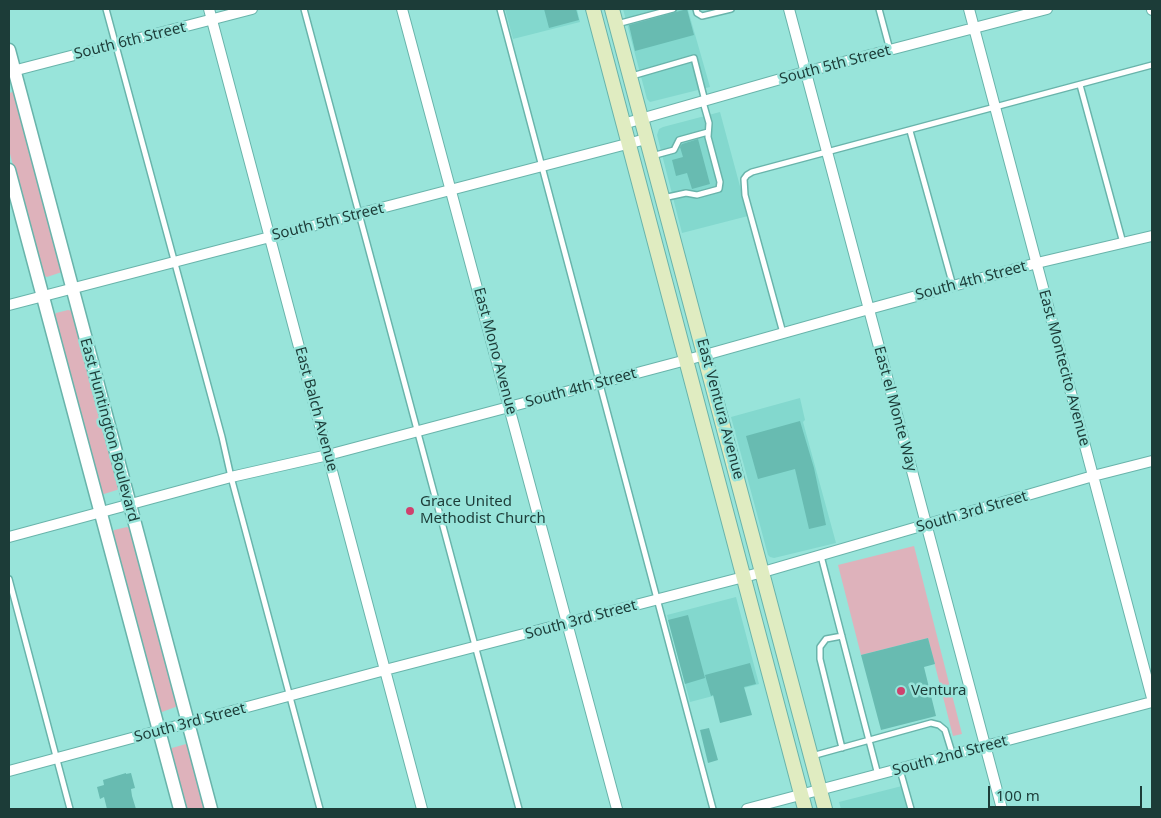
<!DOCTYPE html>
<style>
body{margin:0}
#map{position:relative;width:1161px;height:818px;overflow:hidden;background:#98e4da;font-family:"Noto Sans",sans-serif}
canvas{display:block}
.frame{position:absolute;inset:0;border:10px solid #1c3c38;pointer-events:none}
.scale{position:absolute;left:988px;top:786px;width:154px;height:22px;box-sizing:border-box;border:2px solid #1c3c38;border-top:0;padding-left:6px;font-size:15px;line-height:18px;white-space:nowrap;color:#1c3c38;-webkit-text-stroke:4px #98e4da;paint-order:stroke}
</style>
<div id="map">
<canvas width="1161" height="818"></canvas>
<div class="frame"></div>
<div class="scale">100 m</div>
</div>
<script>
const ctx = document.querySelector('canvas').getContext('2d');
ctx.lineJoin = 'round';
function fillPath(path, color) {
  ctx.fillStyle = color;
  ctx.fill(path, 'evenodd');
}
function toPath(rows) {
  const path = new Path2D();
  for (const r of rows) {
    path.moveTo(r[0], r[1]);
    for (let i = 2; i < r.length; i += 2) path.lineTo(r[i], r[i + 1]);
  }
  return path;
}
function trace(path, color, width, dash) {
  ctx.strokeStyle = color;
  ctx.lineWidth = width;
  ctx.lineCap = dash ? 'butt' : 'round';
  ctx.setLineDash(dash || []);
  ctx.stroke(path);
}
function write(font, color, halo, rows, align = 'center') {
  ctx.font = font + ' "Noto Sans",sans-serif';
  ctx.lineWidth = 5;
  ctx.setLineDash([]);
  ctx.textBaseline = 'middle';
  ctx.strokeStyle = halo;
  ctx.fillStyle = color;
  for (const [text, x, y, turn = 0] of rows) {
    ctx.save();
    ctx.translate(x, y);
    ctx.rotate((+turn || 0) * Math.PI / 180);
    ctx.textAlign = isNaN(turn) ? turn : align;
    if (halo) ctx.strokeText(text, 0, 0);
    ctx.fillText(text, 0, 0);
    ctx.restore();
  }
}
const built = toPath([
 [505,9,577,9,580,22,513,39],
 [623,9,692,9,688,10,710,87,650,102,647,99],
 [720,112,748,216,682,233,657,135,659,129,663,127],
 [800,398,805,420,803,422,836,543,774,558,770,557,768,555,731,417],
 [736,597,759,684,690,702,667,615],
 [902,786,908,809,841,809,839,802]
]);
const green = toPath([
 [13,92,15,94,62,272,47,277,42,275,9,150,9,93],
 [68,310,72,311,120,489,104,494,101,493,54,316,56,313],
 [127,527,131,529,178,706,162,712,159,711,112,534,114,530],
 [914,546,962,734,953,736,928,638,861,655,838,565],
 [186,744,188,745,206,809,185,809,170,752,172,748]
]);
const building = toPath([
 [544,9,576,9,579,20,549,28],
 [687,9,694,35,635,51,629,25],
 [698,139,710,184,692,189,687,173,676,176,672,160,683,157,680,147,682,144],
 [800,421,814,468,826,525,809,529,795,469,758,479,746,436],
 [688,615,705,678,685,684,668,620],
 [928,638,935,664,924,667,936,716,881,730,861,655],
 [750,663,756,684,744,687,752,715,720,723,713,695,711,696,705,675],
 [709,728,718,760,708,763,700,730],
 [126,773,126,774,131,773,135,788,131,789,132,796,136,809,107,809,104,797,100,799,97,787,104,785,103,780]
]);
const service = toPath([
 [106,9,222,437,231,477,320,809],
 [304,9,519,809],
 [500,9,713,809],
 [696,9,697,13,702,16,731,9],
 [879,9,890,50],
 [617,24,673,9],
 [632,76,694,58,705,101],
 [1080,85,1123,243],
 [910,131,953,286],
 [652,156,674,150,679,140,708,132],
 [663,198,686,193,697,195,719,189,720,182,708,137,709,123,703,102],
 [783,333,745,195,744,179,747,175,752,172,1152,65],
 [821,556,878,775],
 [9,579,70,809],
 [842,636,826,639,820,647,820,659,842,748],
 [812,756,931,723,939,725,945,730,953,756],
 [900,770,911,809]
]);
const minor = toPath([
 [209,9,422,809],
 [402,9,617,809],
 [789,9,1002,809],
 [969,9,1152,698],
 [1152,9,1152,10],
 [9,72,252,9],
 [623,124,805,72,1047,9],
 [9,305,646,139],
 [9,537,231,477,328,455,705,355,869,309,1037,263,1152,236],
 [9,771,385,670,763,572,1093,476,1152,461],
 [747,809,1152,702]
]);
const tertiary = toPath([
 [9,50,211,809],
 [9,170,180,809]
]);
const secondary = toPath([
 [593,9,805,809],
 [612,9,825,809]
]);
const markers = [
 [410,511,5,"#cf426e"],
 [901,691,5,"#cf426e"]
];
const streetNames = [
 ["South 6th Street",130,41,-14],
 ["South 5th Street",835,65,-15],
 ["South 5th Street",328,222,-14],
 ["South 4th Street",971,281,-15],
 ["East Mono Avenue",495,351,75],
 ["East Montecito Avenue",1064,368,75],
 ["South 4th Street",581,388,-15],
 ["East Balch Avenue",316,409,75],
 ["East Ventura Avenue",720,409,75],
 ["East el Monte Way",895,409,75],
 ["East Huntington Boulevard",109,430,75],
 ["South 3rd Street",972,512,-16],
 ["South 3rd Street",581,620,-15],
 ["South 3rd Street",190,723,-15],
 ["South 2nd Street",950,756,-15]
];
const poiNames = [
 ["Grace United",420,502],
 ["Methodist Church",420,519],
 ["Ventura",911,691]
];
fillPath(built, '#83d8ce');
fillPath(green, '#deb2bb');
fillPath(building, '#68bbb1');
trace(service, '#69b4ab', 8);
trace(minor, '#69b4ab', 12);
trace(tertiary, '#69b4ab', 15);
trace(secondary, '#69b4ab', 16);
trace(service, '#fff', 5);
trace(minor, '#fff', 10);
trace(tertiary, '#fff', 12);
trace(secondary, '#e0ecc1', 14);
for (const [x, y, r, color] of markers) {
  const dot = new Path2D();
  dot.arc(x, y, r, 0, 2 * Math.PI);
  ctx.fillStyle = color;
  ctx.fill(dot);
  trace(dot, '#98e4da', 2);
}
write('15px', '#1c3c38', '#98e4da', streetNames);
write('15px', '#1c3c38', '#98e4da', poiNames, 'left');
</script>
